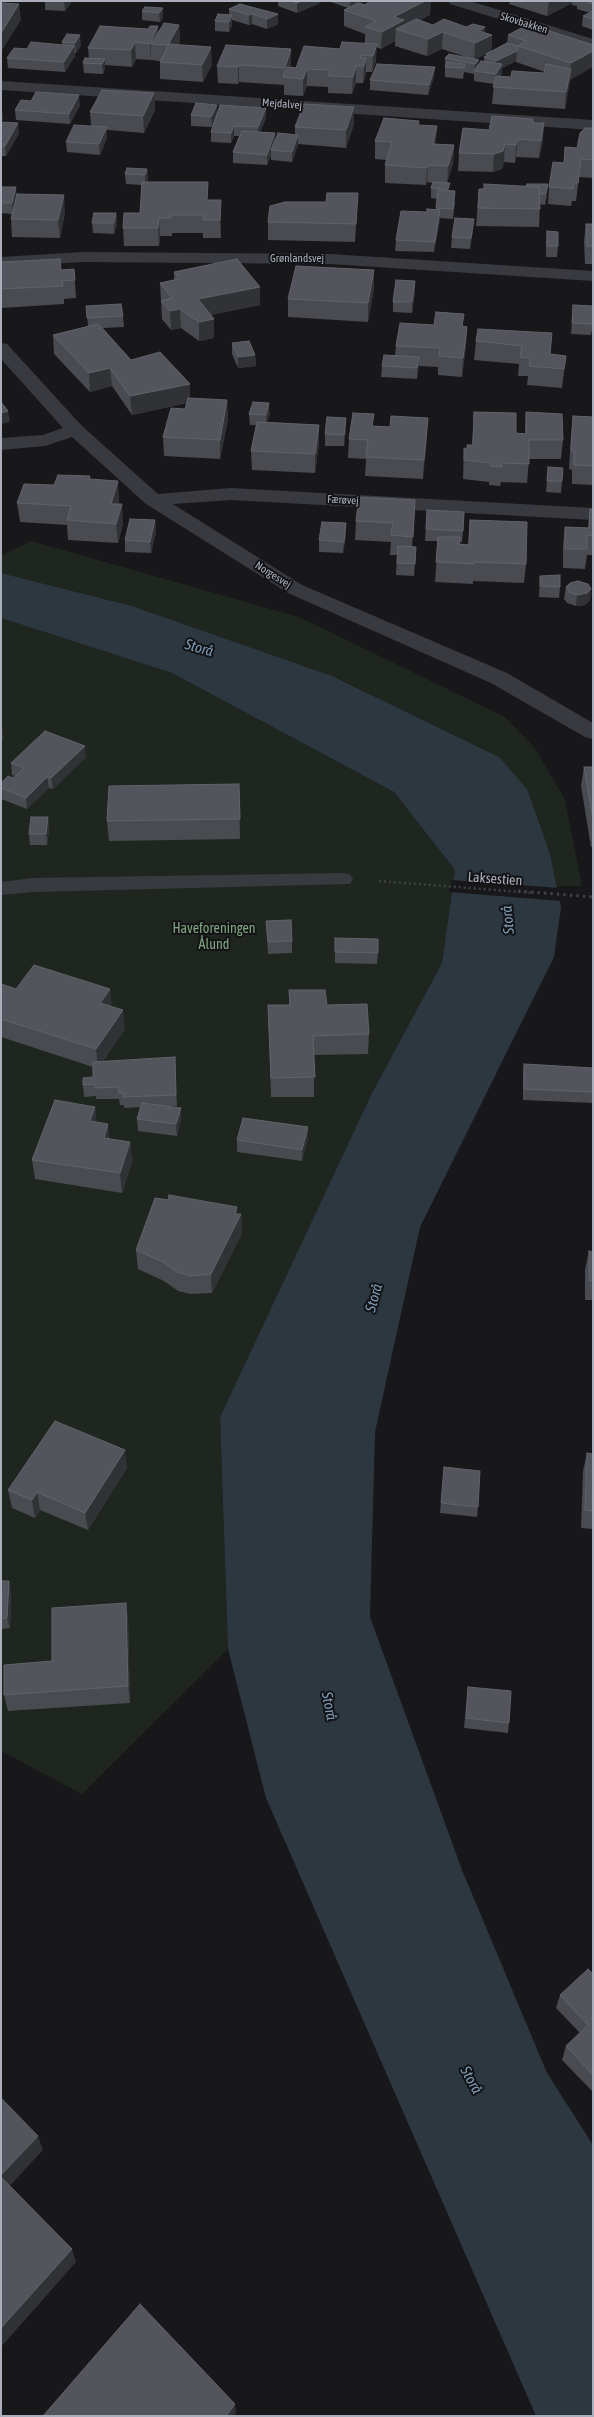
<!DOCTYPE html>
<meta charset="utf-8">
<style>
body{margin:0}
#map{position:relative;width:594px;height:2417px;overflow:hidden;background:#18181b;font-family:"Asap Condensed",sans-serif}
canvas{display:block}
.frame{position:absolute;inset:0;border:2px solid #aaafbb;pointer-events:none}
</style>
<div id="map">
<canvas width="594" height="2417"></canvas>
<div class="frame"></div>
</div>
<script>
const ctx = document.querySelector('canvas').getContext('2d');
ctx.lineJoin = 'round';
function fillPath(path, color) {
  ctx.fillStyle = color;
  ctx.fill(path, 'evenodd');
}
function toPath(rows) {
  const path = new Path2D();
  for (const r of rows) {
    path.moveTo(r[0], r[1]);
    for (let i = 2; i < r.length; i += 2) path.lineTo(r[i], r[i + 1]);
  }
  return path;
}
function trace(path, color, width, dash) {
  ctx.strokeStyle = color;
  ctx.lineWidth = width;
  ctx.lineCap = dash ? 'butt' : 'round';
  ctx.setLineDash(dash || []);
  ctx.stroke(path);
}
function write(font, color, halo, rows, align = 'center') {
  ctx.font = font + ' "Asap Condensed",sans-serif';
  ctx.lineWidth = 4;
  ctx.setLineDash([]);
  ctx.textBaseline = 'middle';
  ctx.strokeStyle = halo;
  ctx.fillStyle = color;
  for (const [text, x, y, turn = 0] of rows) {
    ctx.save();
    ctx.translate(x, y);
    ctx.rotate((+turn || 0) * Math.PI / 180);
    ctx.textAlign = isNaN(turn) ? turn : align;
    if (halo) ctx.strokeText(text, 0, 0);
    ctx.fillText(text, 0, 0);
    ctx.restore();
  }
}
const green = toPath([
 [31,541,299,617,505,717,535,748,565,800,582,886,557,886,550,854,499,757,332,676,132,606,1,573,1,556],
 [1,618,172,673,394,792,455,870,442,963,372,1093,220,1417,228,1649,82,1794,1,1751]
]);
const water = toPath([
 [1,573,132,606,332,676,499,757,527,789,550,854,561,907,554,957,420,1227,375,1432,370,1617,462,1870,547,2073,593,2145,593,2416,536,2416,266,1798,228,1649,220,1417,372,1093,442,963,455,870,394,792,172,673,1,618]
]);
const pier = toPath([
 [451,880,560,888,562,901,449,892]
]);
const pathFar1 = toPath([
 [379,881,534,893]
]);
const path = toPath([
 [518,891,593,897]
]);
const service = toPath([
 [343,873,350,874,353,879,350,884,33,892,1,895,1,882,33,878,343,873]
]);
const minor = toPath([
 [448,1,470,1,593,39,593,48,450,4,448,1],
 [1,81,593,120,593,130,1,90,1,81],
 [83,252,330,254,593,271,593,281,330,264,83,262,1,267,1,257,83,252],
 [1,343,7,344,82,426,158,494,231,488,593,508,593,520,231,500,173,504,302,585,507,673,593,723,593,739,585,737,491,683,288,593,146,504,72,437,45,446,1,450,1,438,43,435,63,428,1,359,1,343]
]);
const wall = toPath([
 [45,1,72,1,65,11,45,10],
 [278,1,320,1,320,3,297,13,278,6],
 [328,1,366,1,361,4,430,15,420,20,433,25,466,27,485,27,485,33,492,35,491,52,475,59,479,65,484,61,484,57,486,56,486,54,507,43,508,35,541,33,593,45,570,80,565,109,492,104,494,84,474,81,474,74,464,72,463,79,445,77,445,58,469,58,442,49,427,56,395,46,395,41,381,49,376,47,376,61,372,72,366,72,366,75,363,83,356,83,352,94,328,93,328,87,307,86,303,96,284,95,284,85,239,82,238,84,218,83,217,66,291,49,291,67,296,68,340,49,365,44,365,34,344,26,344,10,348,8],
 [516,61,516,62,545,72,544,73,511,77,500,77,502,74,502,68],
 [510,1,593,1,593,30,582,26,583,16,590,13,577,9,577,6,572,5,572,3,547,16,509,4],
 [163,8,163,18,160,22,142,20,142,11],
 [229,9,278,14,278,24,267,29,252,24,249,25,232,20,232,25,229,32,215,31,215,21,229,15],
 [179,25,180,41,178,45,212,64,203,82,160,79,160,61,151,60,151,59,151,60,136,59,132,67,105,65,105,69,103,74,84,73,83,63,89,59,88,48,158,26,158,32],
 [67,34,81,45,76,53,75,53,75,56,65,72,8,68,7,58,27,49,62,45,62,42],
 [434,77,428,95,370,90,370,80],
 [154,93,155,110,144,133,107,130,107,138,100,155,67,152,66,142,91,126,90,112],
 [80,105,70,124,16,120,15,110],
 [217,105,217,112,266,108,266,118,260,132,275,133,275,140,295,135,295,127,354,124,346,148,298,144,292,162,271,160,271,155,267,165,233,163,233,152,239,136,234,136,231,143,211,142,211,132,214,124,212,127,191,126,191,115],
 [1,108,3,119,1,122,19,133,6,156,1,156],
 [533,123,543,141,539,158,516,157,515,163,504,162,502,169,493,172,458,171,459,153,489,130],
 [419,125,436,144,454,145,453,163,447,183,449,191,455,202,453,219,440,218,434,252,395,251,396,240,427,212,436,209,437,199,431,198,431,188,433,183,427,182,426,185,385,183,385,165,387,160,375,159,375,141],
 [593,128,593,178,579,177,576,201,572,201,571,206,548,204,549,187,564,163,565,147,577,148],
 [147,169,148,180,147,182,208,200,221,218,221,238,203,238,203,233,172,233,172,236,160,236,159,246,124,246,123,228,140,213,142,185,126,184,125,174],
 [526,186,547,195,545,205,540,204,539,227,476,226,479,189],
 [1,187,17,194,65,212,60,238,12,237,11,219,12,214,1,213],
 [326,202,357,211,355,242,268,240,268,222],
 [116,213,117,224,114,234,93,233,92,223],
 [586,224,593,224,593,264,585,264,584,241],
 [473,230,470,249,451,248,452,237],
 [547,231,558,246,557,257,546,257,546,242],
 [74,269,76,298,64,299,64,304,2,308,1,289],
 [374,270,374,288,368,322,288,317,288,299],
 [174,272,260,287,260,305,210,315,214,338,199,341,181,328,171,330,162,319,160,283,174,280],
 [415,281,415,292,412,313,393,312,393,302],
 [573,305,593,324,591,335,571,334],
 [86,306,123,316,124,327,103,328,131,360,190,398,227,400,228,419,220,459,164,456,163,437,185,409,187,403,132,415,112,386,90,392,54,354,53,335,88,326],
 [463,326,467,327,466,345,462,377,438,375,438,367,419,366,417,379,381,377,382,366,395,356,396,346],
 [478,329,550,354,566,356,562,388,527,385,528,376,518,376,519,364,474,360,476,341],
 [232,343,255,355,256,366,238,368,232,354],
 [474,412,516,433,525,434,526,412,563,440,561,459,529,459,527,483,501,482,500,486,489,485,489,482,463,479,464,448,467,449,472,445],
 [249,414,270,414,267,422,319,425,319,443,315,473,252,470,251,451,256,425,250,425],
 [573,416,593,417,593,485,572,484,572,470,569,469,571,435],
 [428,418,423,479,365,476,366,459,348,458,349,439,374,426,390,427],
 [346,429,344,446,325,446,325,434],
 [548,467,562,481,561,493,546,492],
 [90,476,90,480,119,500,118,504,123,524,118,543,68,540,67,525,20,522,17,503,54,485],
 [415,500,412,547,416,547,414,576,396,575,397,555,390,555,391,542,355,540,356,521],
 [590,509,593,510,593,555,587,555,585,569,563,568,563,546,565,527,588,528],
 [427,510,463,531,462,542,460,542,459,544,468,545,470,520,526,564,524,583,473,581,473,584,435,582,438,541,425,541],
 [155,520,156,532,151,553,125,552,125,540],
 [346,534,343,553,319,552,319,540],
 [540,576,560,587,559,598,539,597],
 [566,587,590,600,585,605,576,606,567,603,564,599],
 [86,757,53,789,49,788,27,809,1,799,1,783,13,778,16,776,12,775,11,763],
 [584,767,593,767,593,847,591,847,581,786],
 [239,784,240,839,109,841,107,821],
 [48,817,49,829,47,845,30,845,29,834],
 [266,921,292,941,292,953,268,954],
 [335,938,378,953,377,964,335,963],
 [1,984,16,989,110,989,111,1006,125,1029,103,1061,175,1069,177,1106,166,1106,181,1120,177,1136,138,1131,137,1119,140,1107,124,1108,124,1105,120,1105,119,1099,96,1099,96,1096,84,1097,83,1085,93,1077,93,1067,1,1037],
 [289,990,327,1005,369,1034,368,1054,314,1055,314,1097,271,1097,268,1005,289,1005],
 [524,1064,593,1068,593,1103,523,1100,523,1076],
 [95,1107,96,1122,110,1139,130,1142,132,1162,122,1193,35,1179,32,1160],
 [308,1138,302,1161,237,1152,237,1140],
 [168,1200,237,1207,237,1214,241,1214,242,1233,212,1293,191,1294,178,1291,164,1281,138,1269,136,1250],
 [589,1251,593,1252,593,1300,585,1300,585,1270],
 [587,1453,593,1454,593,1529,581,1528,583,1471],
 [444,1467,478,1507,477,1517,440,1513],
 [127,1468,88,1530,40,1510,35,1518,12,1508,8,1490],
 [1,1581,9,1581,11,1591,10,1628,1,1629],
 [126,1603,128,1620,130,1703,8,1711,4,1695,52,1661],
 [468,1687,509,1723,508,1733,464,1728],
 [593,1974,593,2092,562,2060,566,2046,580,2033,556,2008,560,1995]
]);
const shadedWall = toPath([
 [65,1,72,1,65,11,64,2],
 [302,1,320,1,320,3,297,13,297,3],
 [350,1,366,1,350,8],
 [425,1,431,1,430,15,404,28,396,29,395,41,381,49,382,32,394,17],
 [549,1,572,1,572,3,547,16],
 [19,4,21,20,1,52,1,33],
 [163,8,163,18,160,22,159,13],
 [252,14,252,24,249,25,249,15],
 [278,14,278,24,267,29,267,19],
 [232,15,232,25,229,32,229,22],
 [179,25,180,41,169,62,168,45],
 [158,26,158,43,151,44,151,60,150,44],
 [485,27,485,38,492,35,491,52,474,60,475,43,479,31],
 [443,32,442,49,427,56,428,39],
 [80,35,81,45,76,53,75,43],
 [135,42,136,59,132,67,131,50],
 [377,44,376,61,372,72,373,56],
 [74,46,75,56,65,72,64,62],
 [211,47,212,64,203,82,202,65],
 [291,49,291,66,287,78,285,78,285,68],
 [517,51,516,61,502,68,502,74,495,84,496,61],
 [593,51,593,67,570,80,565,109,566,92,571,63],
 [366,58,366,75,363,83,364,66],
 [105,59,105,69,103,74,102,64],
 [479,60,478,70,474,71,475,64],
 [239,65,239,82,238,84,238,67],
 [356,66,356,83,352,94,353,77],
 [435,67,434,77,428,95,429,85],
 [307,69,307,86,303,96,303,79],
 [154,93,155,110,144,133,143,116],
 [79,95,80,105,70,124,69,114],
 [217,105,217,116,212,127,211,117],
 [354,107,354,124,346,148,346,130],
 [2,108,3,119,1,122,1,110],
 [266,108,266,118,258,138,258,127],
 [18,123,19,133,6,156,5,146],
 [544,123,543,141,539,158,541,141],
 [234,126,234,136,231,143,231,133],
 [437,126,436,144,433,144],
 [107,127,107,138,100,155,99,144],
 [275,133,275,144,271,150,271,155,267,165,267,155],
 [298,135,298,145,292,162,292,152],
 [518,139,516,157,515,163,516,145],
 [505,144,504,162,502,169,493,172,494,154],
 [454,145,453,163,447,184,448,166],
 [428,165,427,182,426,185,427,168],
 [147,169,148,180,145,186,145,175],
 [16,187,17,198,13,214,12,203],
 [64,195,65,212,60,238,58,220],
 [221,200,221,238,220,220],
 [440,210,440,220,434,252,435,242],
 [116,213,117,224,114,234,114,223],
 [159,218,160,236,159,246,158,228],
 [474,219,473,230,470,249,471,238],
 [374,270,374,288,368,322,368,303],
 [415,281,415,292,412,313,412,302],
 [260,287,260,305,198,317,198,299],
 [180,309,181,328,171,330,170,311],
 [214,319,214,338,199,341,199,322],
 [467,327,466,345,462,377,463,358],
 [255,355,256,366,238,368,238,357],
 [419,357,419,368,417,379,417,368],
 [110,368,112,386,90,392,89,373],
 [190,384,190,402,132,415,130,396],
 [227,400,228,419,220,459,220,440],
 [269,403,270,414,266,426,266,415],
 [8,411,10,422,1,424,1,413],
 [346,418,346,429,344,446,344,435],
 [428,418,427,437,423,479,424,460],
 [319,425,319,443,315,473,315,454],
 [118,481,119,500,113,523,111,504],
 [122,504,123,524,118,543,116,524],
 [155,520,156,532,151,553,150,542],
 [346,523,346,534,343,553,344,542],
 [591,589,590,600,585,605,576,606,577,595],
 [1,719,4,738,1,741],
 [85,746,86,757,53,789,51,778],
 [47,777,49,788,27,809,26,798],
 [48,817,49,829,47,845,46,834],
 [110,989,112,1008,100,1003],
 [123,1010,125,1029,98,1069,96,1049],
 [95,1107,97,1126,90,1121],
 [181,1108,181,1120,177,1136,176,1124],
 [108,1124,110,1143,104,1138],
 [308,1127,308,1138,302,1161,302,1150],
 [130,1142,132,1162,122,1193,120,1173],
 [237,1207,238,1222,241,1214,242,1233,212,1293,211,1274],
 [125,1450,127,1468,88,1530,85,1513],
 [37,1492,40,1510,35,1518,32,1500],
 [9,1581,11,1591,10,1628,7,1618],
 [126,1603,128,1620,130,1703,128,1686],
 [38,2136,43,2150,6,2190,1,2178,1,2175],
 [72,2249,76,2262,1,2347,1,2328],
 [235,2404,236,2413,234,2416,226,2416]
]);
const building = toPath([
 [291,1,302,1,297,3,291,1],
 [371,1,425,1,394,17,404,20,382,32,365,27,376,21,344,10,358,3,364,5,371,1],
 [584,1,593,1,593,4,584,1],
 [1,3,19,4,1,33,1,3],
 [240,4,278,14,267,19,252,14,249,15,229,9,240,4],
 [145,7,163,8,159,13,142,11,145,7],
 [593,11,593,19,583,16,593,11],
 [218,14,232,15,229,22,215,21,218,14],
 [416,19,433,25,444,19,466,27,473,24,485,27,479,31,492,35,475,43,443,32,428,39,396,29,416,19],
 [164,23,179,25,168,45,151,44,164,23],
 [100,26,148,29,150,26,158,26,150,44,135,42,131,50,88,48,100,26],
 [523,27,541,33,547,30,593,45,593,51,571,63,518,46,526,41,508,35,523,27],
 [67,34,80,35,75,43,62,42,67,34],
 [31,42,74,46,64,62,7,58,14,48,27,49,31,42],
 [342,42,377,44,373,56,361,55,360,58,366,58,364,66,356,66,353,77,328,76,330,70,307,69,303,79,283,77,287,67,296,68,304,46,340,49,342,42],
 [507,43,518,46,517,51,496,61,484,57,488,55,486,54,507,43],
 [169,44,211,47,202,65,160,62,169,44],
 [226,45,291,49,285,68,239,65,238,67,217,66,226,45],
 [449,54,479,60,475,64,445,58,449,54],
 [85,58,105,59,102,64,83,63,85,58],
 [481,61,502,64,496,74,474,71,481,61],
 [447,62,465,64,464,68,445,67,447,62],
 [377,64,435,67,429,85,370,80,377,64],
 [546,64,571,69,566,92,493,87,496,76,511,77,512,71,544,73,546,64],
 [102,90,154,93,143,116,90,112,102,90],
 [36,92,79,95,69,114,15,110,21,100,31,101,36,92],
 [196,103,217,105,211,117,191,115,196,103],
 [304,104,354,107,346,130,295,127,304,104],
 [220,105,266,108,258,127,234,126,231,133,211,132,220,105],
 [492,116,533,119,533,123,544,123,541,141,518,139,516,145,505,144,503,151,494,154,459,153,463,128,489,130,492,116],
 [384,118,419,121,418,125,437,126,433,144,454,145,448,166,428,165,427,168,385,165,392,142,375,141,384,118],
 [1,122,18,123,5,146,1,146,1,122],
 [74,125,107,127,99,144,66,142,74,125],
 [585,128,593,128,593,160,581,159,578,183,574,183,573,189,549,187,553,162,564,163,565,147,577,148,580,133,585,128],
 [242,131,275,133,267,155,233,152,242,131],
 [278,133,298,135,292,152,271,150,278,133],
 [127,168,147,169,145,175,125,174,127,168],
 [142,182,208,182,207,200,221,200,220,220,203,220,203,215,171,215,171,218,159,218,158,228,123,228,124,213,140,213,142,182],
 [433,182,450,183,448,189,431,188,433,182],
 [484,184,539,187,540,209,478,208,479,189,484,189,484,184],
 [527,184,548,184,546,194,539,194,539,187,526,186,527,184],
 [1,187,16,187,12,203,1,203,1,187],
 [438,190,455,191,453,209,436,208,438,190],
 [327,193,358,193,356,224,268,222,270,206,285,202,326,202,327,193],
 [17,194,64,195,58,220,11,219,17,194],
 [427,209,440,210,435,242,396,240,401,211,427,212,427,209],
 [94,213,116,213,114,223,92,223,94,213],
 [455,218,474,219,471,238,452,237,455,218],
 [586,224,593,224,593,246,587,246,586,224],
 [547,231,558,232,558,246,547,246,547,231],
 [60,259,61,270,74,269,75,280,62,281,63,286,1,289,1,262,60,259],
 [237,259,260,287,198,299,214,319,199,322,180,309,170,311,161,301,172,298,160,283,179,279,174,272,237,259],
 [296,266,374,270,368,303,288,299,296,266],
 [396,280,415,281,412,302,393,302,396,280],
 [121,304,123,316,87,318,86,306,121,304],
 [573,305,593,306,593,324,572,323,573,305],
 [436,312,464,314,462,326,467,327,463,358,439,356,440,348,396,346,400,323,434,325,436,312],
 [98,324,131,360,160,352,190,384,130,396,110,368,89,373,53,335,98,324],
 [478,329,552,333,550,354,566,356,564,369,529,366,530,358,520,357,522,346,476,341,478,329],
 [249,341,255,355,238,357,232,343,249,341],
 [384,355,419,357,417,368,382,366,384,355],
 [188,398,227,400,220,440,163,437,171,408,185,409,188,398],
 [1,402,8,411,1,413,1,402],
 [253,402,269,403,266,415,249,414,253,402],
 [474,412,516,413,516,433,526,434,526,412,562,414,563,440,529,440,529,464,502,463,502,467,490,466,490,463,464,460,464,448,467,449,467,445,473,445,474,412],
 [353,413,374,414,372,426,390,427,391,416,428,418,424,460,366,457,368,440,349,439,353,413],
 [573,416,593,417,593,466,574,465,574,451,571,450,573,416],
 [327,417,346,418,344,435,325,434,327,417],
 [257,422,319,425,315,454,251,451,257,422],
 [548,467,563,468,562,481,547,481,548,467],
 [58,475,90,476,89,479,118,481,111,504,122,504,116,524,67,520,71,506,17,503,24,484,54,485,58,475],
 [359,497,415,500,413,537,391,535,393,523,356,521,359,497],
 [590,509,593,510,593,536,587,535,587,549,565,549,565,527,589,528,590,509],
 [427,510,464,512,463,531,426,529,427,510],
 [130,519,155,520,150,542,125,540,130,519],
 [470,520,527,522,526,564,475,562,474,564,436,562,438,537,460,537,459,544,469,545,470,520],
 [322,522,346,523,344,542,319,540,322,522],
 [398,546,416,547,415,564,397,563,398,546],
 [560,575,560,587,540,586,540,576,560,575],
 [578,581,588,584,591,589,587,593,577,595,569,592,566,587,570,583,578,581],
 [45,731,85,746,51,778,47,777,26,798,1,788,1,783,8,776,13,778,24,768,11,763,45,731],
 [584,767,593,767,593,819,584,767],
 [239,784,240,819,107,821,109,786,239,784],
 [31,817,48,817,46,834,29,834,31,817],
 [291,920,292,941,268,942,266,921,291,920],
 [335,938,378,939,378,953,335,952,335,938],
 [34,965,110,989,100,1003,123,1010,96,1049,1,1019,1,984,16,989,34,965],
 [289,990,325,990,327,1005,367,1004,369,1034,313,1036,315,1077,271,1078,268,1005,290,1005,289,990],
 [175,1057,176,1095,123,1097,123,1093,119,1093,118,1087,95,1088,95,1084,83,1085,83,1078,93,1077,93,1062,175,1057],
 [524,1064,593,1068,593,1092,524,1089,524,1064],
 [55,1100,95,1107,90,1121,108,1124,104,1138,130,1142,120,1173,32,1160,55,1100],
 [142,1103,181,1108,176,1124,137,1119,142,1103],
 [243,1118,308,1127,302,1150,237,1140,243,1118],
 [169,1195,237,1207,235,1214,241,1214,211,1274,190,1276,177,1272,163,1262,136,1250,155,1198,168,1200,169,1195],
 [589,1251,593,1252,593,1281,589,1281,589,1251],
 [55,1421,125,1450,85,1513,37,1492,32,1500,8,1490,55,1421],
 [587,1453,593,1454,593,1511,585,1510,587,1453],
 [444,1467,480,1471,478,1507,441,1503,444,1467],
 [1,1581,9,1581,7,1618,1,1618,1,1581],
 [126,1603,128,1686,4,1695,4,1665,52,1661,52,1608,126,1603],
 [468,1687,511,1691,509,1723,466,1718,468,1687],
 [588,1969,593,1974,593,2017,591,2018,593,2020,593,2075,566,2046,588,2025,560,1995,588,1969],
 [1,2098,38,2136,1,2175,1,2098],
 [1,2177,72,2249,1,2328,1,2177],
 [140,2304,235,2404,226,2416,43,2416,140,2304]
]);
const farStreetnames = [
 ["Skovbakken",524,23,17],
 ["Mejdalvej",282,104,4],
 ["Grønlandsvej",297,259],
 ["Færøvej",343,500,3],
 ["Norgesvej",273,575,32]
];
const streetNames = [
 ["Laksestien",495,879,4]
];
const parkNames = [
 ["Haveforeningen",214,929],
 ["Ålund",214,945]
];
const waterNames = [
 ["Storå",199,648,16],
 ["Storå",508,920,-95],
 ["Storå",374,1298,-75],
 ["Storå",329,1706,79],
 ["Storå",471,2080,61]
];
fillPath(green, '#1e261f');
fillPath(water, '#2d3740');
fillPath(pier, '#18181b');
trace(pathFar1, '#3f4147', 2.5, [2, 3]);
trace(path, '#3f4147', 3, [2.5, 4]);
fillPath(service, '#393a40');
fillPath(minor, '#393a40');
fillPath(wall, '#494b50');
fillPath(shadedWall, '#313236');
fillPath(building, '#54555c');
trace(building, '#61636a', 1);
write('11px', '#aaafbb', '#131316', farStreetnames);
write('14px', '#aaafbb', '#131316', streetNames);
write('14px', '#80a782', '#131316', parkNames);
write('italic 15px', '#7f9db8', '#131316', waterNames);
</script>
